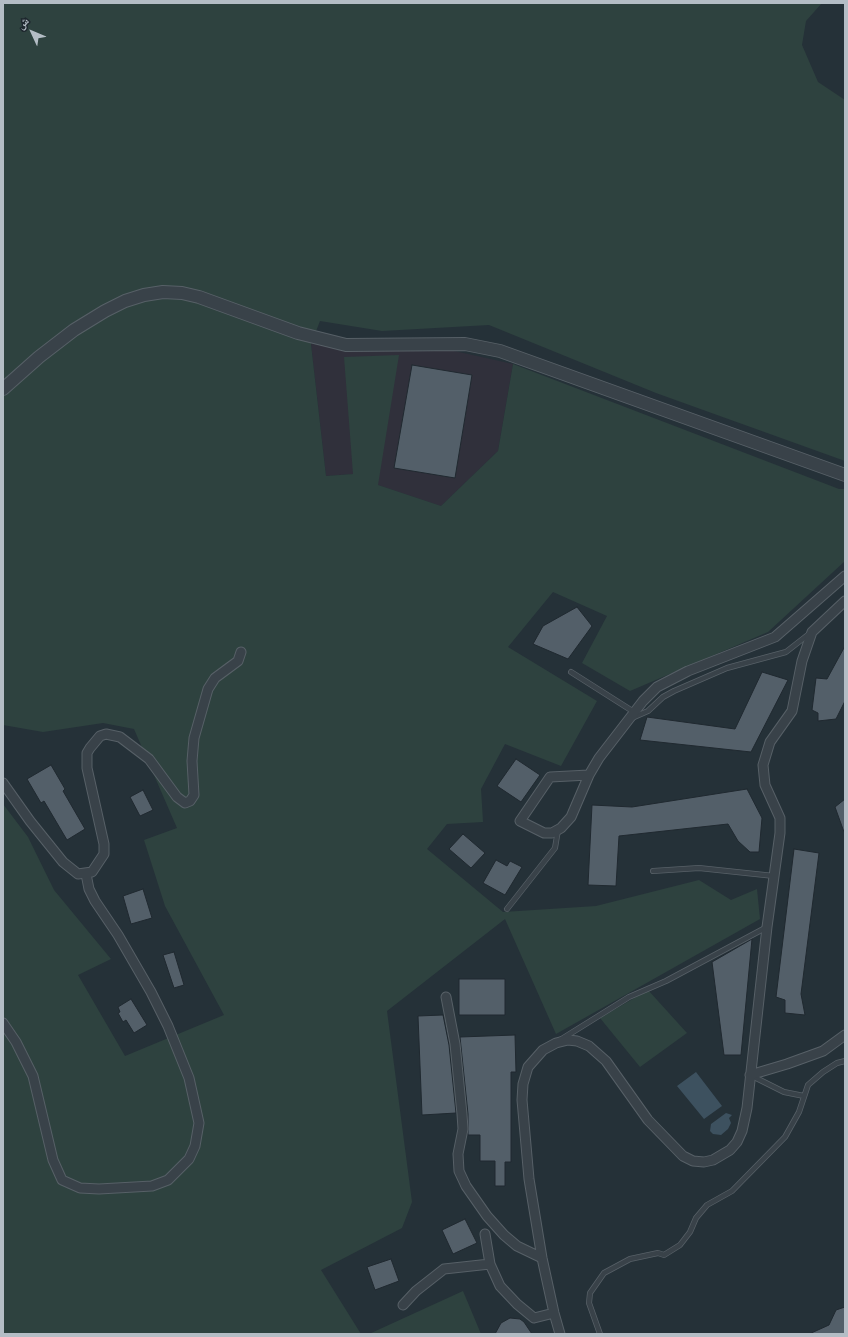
<!DOCTYPE html>
<meta charset="utf-8">
<style>
body{margin:0}
#map{position:relative;width:848px;height:1337px;overflow:hidden;background:#253138;font-family:"Alegreya Sans","Noto Naskh Arabic",sans-serif}
canvas{display:block}
.frame{position:absolute;inset:0;border:4px solid #b4bdc5;pointer-events:none}
.north{position:absolute;left:12px;top:12px;width:40px;height:40px;-webkit-text-stroke:3px #1e272e;paint-order:stroke;rotate:314deg;font-size:11px;font-weight:700;line-height:16px;text-align:center;color:#b4bdc5}
.north::after{content:'';display:block;margin:auto;width:14px;height:18px;background:#b4bdc5;clip-path:polygon(50% 0,100% 100%,50% 72%,0 100%)}
</style>
<div id="map">
<canvas width="848" height="1337"></canvas>
<div class="frame"></div>
<div class="north">ش</div>
</div>
<script>
const ctx = document.querySelector('canvas').getContext('2d');
ctx.lineJoin = 'round';
function fillPath(path, color) {
  ctx.fillStyle = color;
  ctx.fill(path, 'evenodd');
}
function toPath(rows) {
  const path = new Path2D();
  for (const r of rows) {
    path.moveTo(r[0], r[1]);
    for (let i = 2; i < r.length; i += 2) path.lineTo(r[i], r[i + 1]);
  }
  return path;
}
function trace(path, color, width, dash) {
  ctx.strokeStyle = color;
  ctx.lineWidth = width;
  ctx.lineCap = dash ? 'butt' : 'round';
  ctx.setLineDash(dash || []);
  ctx.stroke(path);
}
const medical = toPath([
 [311,344,450,350,513,364,498,451,441,506,378,485,353,474,326,476]
]);
const green = toPath([
 [3,3,822,3,806,21,802,45,818,82,845,100,845,461,656,393,489,325,382,331,320,321,311,344,326,476,353,474,344,357,399,355,378,485,441,506,498,451,513,364,839,489,845,489,845,561,768,632,630,691,582,663,607,616,553,592,508,647,597,701,561,766,505,744,481,789,483,822,447,824,427,849,503,912,596,906,699,880,731,900,757,889,760,919,556,1034,505,919,387,1011,412,1202,402,1228,321,1270,361,1334,3,1334,3,804,28,837,54,890,111,959,78,975,125,1056,224,1015,165,906,144,840,177,828,134,729,103,723,43,732,3,725],
 [648,990,687,1033,640,1067,600,1018],
 [463,1291,481,1334,369,1334]
]);
const water = toPath([
 [696,1072,722,1106,704,1119,677,1086],
 [726,1113,732,1115,729,1118,731,1123,728,1129,721,1135,713,1134,710,1131,711,1124]
]);
const building = toPath([
 [412,365,472,375,455,478,394,468,412,365],
 [577,607,592,626,568,659,533,644,543,626,577,607],
 [845,646,845,701,836,719,818,721,818,713,812,710,816,678,827,679,845,646],
 [762,672,788,680,751,752,640,740,647,717,735,729,762,672],
 [516,759,540,775,521,802,497,786,516,759],
 [51,765,65,789,63,791,85,829,67,840,44,801,41,803,27,779,51,765],
 [747,789,762,818,759,852,750,852,738,841,728,824,619,836,616,886,588,885,592,805,632,807,747,789],
 [143,790,153,810,140,816,130,797,143,790],
 [845,799,845,832,844,832,835,807,845,799],
 [463,834,485,853,471,868,449,849,463,834],
 [794,849,819,853,801,994,805,1015,785,1013,785,1000,776,997,794,849],
 [496,860,507,866,510,861,522,867,505,895,483,883,496,860],
 [143,889,152,918,131,924,123,896,143,889],
 [752,939,741,1055,724,1055,712,962,752,939],
 [174,952,184,985,174,988,163,955,174,952],
 [459,979,505,979,505,1015,459,1015,459,979],
 [131,999,147,1025,134,1033,126,1020,123,1022,118,1013,120,1012,118,1007,131,999],
 [443,1015,449,1045,456,1113,422,1115,418,1016,443,1015],
 [515,1035,516,1072,511,1072,511,1162,505,1162,505,1186,495,1186,495,1161,480,1161,480,1135,468,1135,468,1114,460,1037,515,1035],
 [465,1219,477,1243,453,1254,442,1230,465,1219],
 [391,1259,399,1281,375,1290,367,1267,391,1259],
 [845,1307,845,1334,809,1334,829,1325,836,1310,845,1307],
 [510,1318,520,1319,524,1322,532,1334,495,1334,501,1323,510,1318]
]);
const service = toPath([
 [571,672,634,712],
 [632,718,648,711,663,697,674,691,727,668,786,652,809,634],
 [653,871,699,868,774,876],
 [507,909,555,848,558,830],
 [560,1040,629,997,666,981,767,927],
 [752,1076,784,1092,804,1096],
 [600,1334,589,1303,590,1293,604,1273,630,1259,658,1253,664,1255,680,1245,690,1232,696,1218,707,1205,732,1191,785,1137,799,1112,808,1085,823,1072,837,1063,845,1061]
]);
const minor = toPath([
 [589,775,550,777,520,821,544,833,552,833,561,828,571,817,589,775,599,758,643,701,657,687,688,671,775,637,845,576],
 [3,783,30,821,63,862,78,874,92,872,104,854,104,844,87,768,87,753,90,748,100,736,106,734,120,737,149,759,177,797,185,803,190,801,194,795,192,761,194,738,208,689,215,678,238,661,241,652],
 [446,997,455,1044,462,1114,463,1129,458,1154,459,1171,466,1186,487,1216,504,1235,517,1246,542,1258],
 [3,1023,16,1042,33,1076,53,1160,62,1180,80,1188,99,1189,152,1186,168,1180,189,1159,195,1146,199,1123,189,1078,168,1026,151,992,118,935,95,901,89,889,86,874],
 [750,1075,787,1064,823,1051,845,1035],
 [485,1234,490,1264,500,1286,517,1304,534,1318,554,1313],
 [403,1305,416,1291,444,1269,490,1264],
 [560,1334,554,1313,542,1258,529,1179,522,1100,523,1084,528,1067,543,1050,556,1043,568,1040,577,1041,589,1046,606,1061,648,1120,683,1156,693,1161,704,1162,713,1160,730,1150,737,1142,742,1131,747,1108,767,927,780,833,780,818,765,785,763,765,770,742,792,711,802,661,812,632,845,601]
]);
const tertiary = toPath([
 [3,389,39,357,74,330,105,311,125,301,144,295,163,292,182,293,199,297,298,333,346,345,465,344,500,351,845,475]
]);
fillPath(medical, '#30303b');
fillPath(green, '#2e423f');
fillPath(water, '#3d515f');
fillPath(building, '#535f69');
trace(building, '#202930', 1);
trace(service, '#576067', 6);
trace(minor, '#576067', 11);
trace(tertiary, '#576067', 14);
trace(service, '#394249', 4.5);
trace(minor, '#394249', 9);
trace(tertiary, '#394249', 12);
</script>
